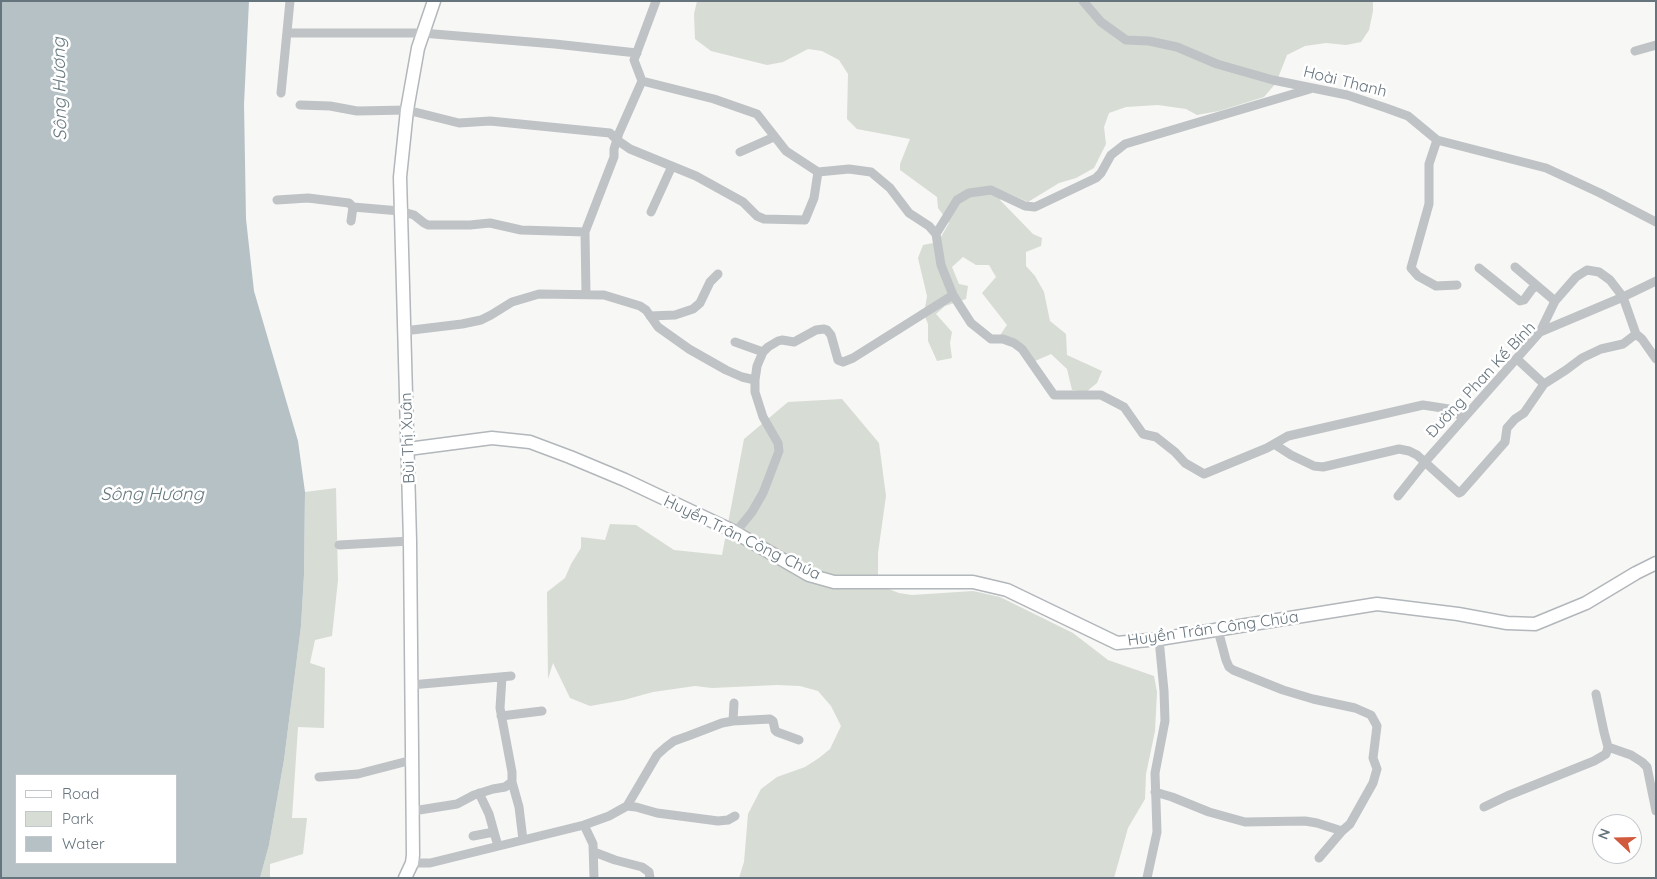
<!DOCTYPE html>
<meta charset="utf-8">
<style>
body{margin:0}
#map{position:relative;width:1657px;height:879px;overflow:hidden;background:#f7f7f5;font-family:Quicksand,sans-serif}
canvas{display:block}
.frame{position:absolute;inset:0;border:2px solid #66747d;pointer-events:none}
.legend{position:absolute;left:15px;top:774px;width:162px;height:90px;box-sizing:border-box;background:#fff;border:1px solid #c2c7cb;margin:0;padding:6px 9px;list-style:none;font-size:15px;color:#66747d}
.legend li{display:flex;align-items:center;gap:10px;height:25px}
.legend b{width:25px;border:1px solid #c2c7cb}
.north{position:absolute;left:1592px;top:814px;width:50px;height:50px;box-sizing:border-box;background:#fff;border:1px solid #c2c7cb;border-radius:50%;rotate:291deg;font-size:14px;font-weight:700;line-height:20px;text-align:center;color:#66747d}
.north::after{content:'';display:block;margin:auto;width:18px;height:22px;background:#d1593c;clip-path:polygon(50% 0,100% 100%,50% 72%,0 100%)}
</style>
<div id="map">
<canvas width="1657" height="879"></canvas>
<div class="frame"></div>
<ul class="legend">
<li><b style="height:6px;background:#fff"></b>Road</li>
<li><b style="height:14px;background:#d7dcd5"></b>Park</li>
<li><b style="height:14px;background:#b6c1c5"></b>Water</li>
</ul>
<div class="north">N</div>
</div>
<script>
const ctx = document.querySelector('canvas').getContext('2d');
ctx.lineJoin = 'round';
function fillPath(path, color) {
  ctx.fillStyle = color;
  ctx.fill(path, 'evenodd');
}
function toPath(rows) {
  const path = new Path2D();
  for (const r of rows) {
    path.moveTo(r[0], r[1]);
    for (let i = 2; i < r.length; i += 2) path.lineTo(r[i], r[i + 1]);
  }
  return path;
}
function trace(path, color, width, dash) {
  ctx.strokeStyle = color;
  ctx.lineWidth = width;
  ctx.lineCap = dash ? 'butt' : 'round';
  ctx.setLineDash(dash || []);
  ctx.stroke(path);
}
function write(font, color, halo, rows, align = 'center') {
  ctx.font = font + ' Quicksand,sans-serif';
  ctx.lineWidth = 5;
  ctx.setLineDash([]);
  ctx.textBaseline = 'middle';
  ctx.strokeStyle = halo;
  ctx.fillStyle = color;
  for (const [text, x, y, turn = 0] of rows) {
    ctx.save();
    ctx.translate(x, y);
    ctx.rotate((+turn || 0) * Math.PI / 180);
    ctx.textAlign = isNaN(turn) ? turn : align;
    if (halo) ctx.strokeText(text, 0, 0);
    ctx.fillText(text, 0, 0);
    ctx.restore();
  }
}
const green = toPath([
 [697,1,1373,1,1373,11,1369,30,1361,42,1346,45,1326,43,1305,46,1287,55,1276,83,1264,97,1219,111,1197,115,1186,109,1158,105,1126,107,1109,113,1104,127,1106,144,1094,168,1076,178,1059,183,1028,202,1003,191,1000,200,1033,234,1042,238,1041,246,1026,252,1026,266,1035,276,1044,292,1050,321,1066,334,1067,355,1102,371,1097,383,1086,392,1072,390,1067,369,1051,354,1035,361,1024,345,996,341,1007,325,982,293,996,277,989,265,976,265,963,257,952,267,959,284,968,286,966,299,945,306,936,314,952,332,950,343,952,358,937,361,928,341,928,324,924,314,927,296,918,258,923,245,938,242,949,223,938,208,937,197,900,170,900,164,910,139,857,129,847,119,848,74,839,60,822,51,808,49,783,62,767,65,711,51,695,39,694,14],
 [842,399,879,443,886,496,878,553,878,576,886,588,899,593,912,595,973,591,1000,597,1073,633,1108,660,1154,676,1157,692,1155,731,1146,774,1145,799,1128,828,1114,878,739,878,744,862,748,814,761,789,777,777,805,767,819,758,830,749,841,726,831,706,818,691,800,686,777,685,712,688,695,686,653,692,624,700,590,706,570,698,553,663,548,679,547,592,565,578,571,564,581,548,581,537,605,540,610,524,636,525,674,550,722,555,744,439,788,402],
 [336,488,338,580,332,636,315,640,310,663,325,668,324,728,298,727,292,818,307,818,303,854,270,864,270,878,260,878,269,845,284,760,301,626,304,575,305,492]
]);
const water = toPath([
 [1,1,249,1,244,104,246,219,254,291,298,441,305,492,304,575,301,626,284,760,269,845,260,878,1,878],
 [16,775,176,775,176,863,16,863]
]);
const street = toPath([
 [1083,1,1101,22,1126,40,1149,41,1177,47,1217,64,1273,80,1347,95,1386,108,1408,116,1437,140,1546,168,1600,193,1656,222],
 [287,33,422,33,555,44,637,53],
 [1635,51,1656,45],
 [642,81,714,99,757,114,786,151,818,172,849,169,871,172,890,188,909,213,929,226,936,234,941,265,953,295,971,323,991,339,1003,339,1014,343,1022,349,1054,395,1101,395,1124,407,1143,434,1156,437,1175,452,1185,463,1204,474,1267,448,1288,436,1423,405,1449,409,1464,418],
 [281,93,290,1],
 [300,105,330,106,357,111,407,110,459,123,490,121,610,133,617,140,630,149,696,176,743,202,757,216,764,219,805,220,814,198,818,172],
 [1437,140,1429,164,1429,204,1411,268,1418,276,1436,286,1457,285],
 [740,152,774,137],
 [277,200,308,198,349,203,353,207,351,221],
 [353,207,400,211,414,215,424,223,428,225,470,225,490,223,521,230,585,232],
 [651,212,672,166],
 [936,234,957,200,969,193,991,190,1025,206,1035,207,1096,178,1101,173,1111,155,1125,144,1310,89],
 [1515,267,1555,301],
 [1479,268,1520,301,1524,300,1532,289,1537,286],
 [586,294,585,232,614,157,614,149,619,133,642,81,634,60,656,1],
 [650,316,675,315,693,309,700,303,710,282,718,274],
 [404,331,462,324,481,320,491,315,512,302,539,294,604,295,640,306,646,310,658,327,689,349,726,370,742,377,755,380],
 [1540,332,1555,301,1576,277,1587,270,1599,272,1610,280,1623,297,1636,334,1642,339,1656,359],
 [735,342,763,352],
 [1517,359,1544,384],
 [1274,444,1291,455,1314,466,1323,467,1399,449,1409,451,1417,455,1459,493,1461,492,1505,442,1507,428,1515,419,1524,413,1544,384,1566,370,1582,358,1601,349,1623,344,1636,334],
 [1398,496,1425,462,1540,332,1623,297,1656,281],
 [735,533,752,512,763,493,779,451,778,443,763,417,755,392,755,380,757,366,763,352,768,347,778,341,782,340,794,342,816,330,824,329,827,330,831,335,838,360,843,362,853,358,953,295],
 [339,545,410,541],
 [411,685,511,676],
 [501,716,542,711],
 [733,721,770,719,773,721,775,730,777,732,799,740],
 [1608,747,1631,755,1642,762,1647,767,1656,811],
 [319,777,358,774,412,760],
 [512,782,519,807,523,840],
 [1155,792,1172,797,1209,812,1245,822,1305,821,1317,823,1342,831,1350,824,1373,783,1377,769,1373,758,1377,726,1371,715,1355,708,1313,699,1283,690,1233,670,1229,667,1226,660,1218,630],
 [479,793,489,814,494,832],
 [627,806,636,807,657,813,718,821,728,820,735,816],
 [1484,807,1507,796,1594,761,1606,754,1608,747,1604,732,1596,694],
 [413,811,457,804,474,795,493,789,505,787,512,782,512,772,500,708,502,677],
 [584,825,609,816,627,806,657,755,666,747,674,741,688,736,722,723,733,721,734,703],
 [473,836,494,832,498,846],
 [594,852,615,860,642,867,649,872,650,878],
 [1319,858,1342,831],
 [412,863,430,863,584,825,593,844,594,878],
 [1147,878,1157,832,1155,773,1165,721,1164,691,1159,639]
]);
const secondary = toPath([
 [408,449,492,438,530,442,570,457,625,480,731,530,809,575,834,582,973,582,1007,590,1117,643,1159,639,1377,604,1458,614,1507,623,1535,624,1586,603,1636,573,1656,563],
 [405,878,412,863,413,855,410,541,400,177,407,110,418,48,434,1]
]);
const streetNames = [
 ["Hoài Thanh",1345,82,14],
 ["Đường Phan Kế Bính",1481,380,-47],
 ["Bùi Thị Xuân",408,438,-92],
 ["Huyền Trân Công Chúa",742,538,26],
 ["Huyền Trân Công Chúa",1213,629,-8]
];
const waterNames = [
 ["Sông Hương",60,89,-91],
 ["Sông Hương",152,495]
];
fillPath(green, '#d7dcd5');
fillPath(water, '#b6c1c5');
trace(secondary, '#b2b7bb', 15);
trace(street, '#bfc3c6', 9);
trace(secondary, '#fff', 12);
write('16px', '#66747d', '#fff', streetNames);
write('italic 18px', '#66797f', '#fff', waterNames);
</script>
